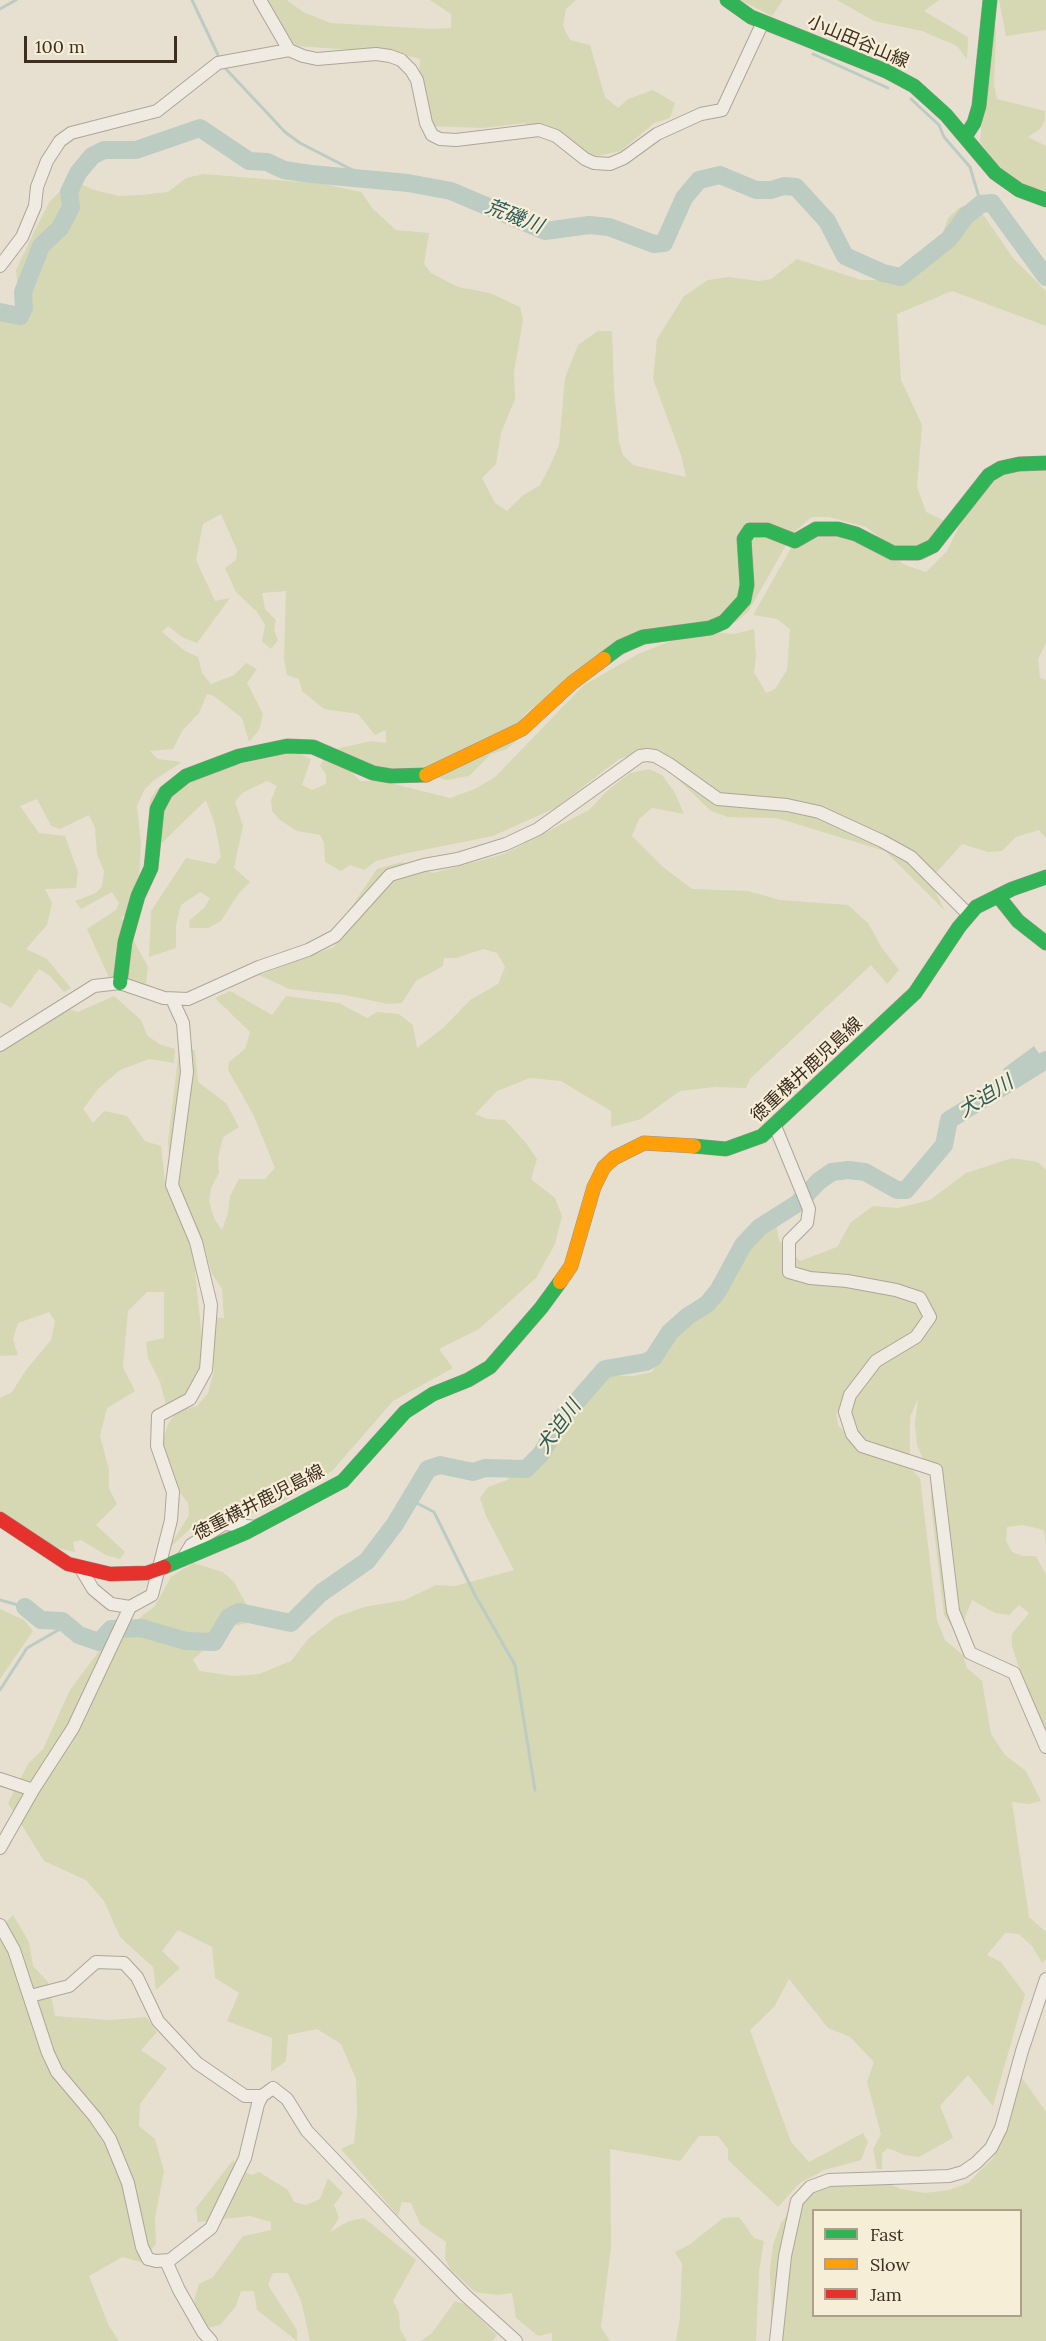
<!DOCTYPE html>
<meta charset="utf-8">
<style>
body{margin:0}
#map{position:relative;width:1046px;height:2341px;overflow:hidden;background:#e7e0d1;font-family:Lora,serif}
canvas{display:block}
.legend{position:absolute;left:812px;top:2209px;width:210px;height:108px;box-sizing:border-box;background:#f7eed8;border:2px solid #ada18e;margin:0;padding:8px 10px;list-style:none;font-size:18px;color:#3d2e20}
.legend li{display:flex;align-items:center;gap:12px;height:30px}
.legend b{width:30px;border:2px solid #ada18e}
.scale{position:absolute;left:24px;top:36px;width:153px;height:27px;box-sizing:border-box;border:3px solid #3d2e20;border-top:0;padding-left:8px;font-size:18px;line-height:21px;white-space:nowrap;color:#3d2e20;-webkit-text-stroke:4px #f7eed8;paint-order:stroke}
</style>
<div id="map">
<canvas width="1046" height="2341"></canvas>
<ul class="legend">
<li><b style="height:8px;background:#30b455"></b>Fast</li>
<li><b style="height:8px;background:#ff9f0a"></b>Slow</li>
<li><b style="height:8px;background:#e5322d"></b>Jam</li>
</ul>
<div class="scale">100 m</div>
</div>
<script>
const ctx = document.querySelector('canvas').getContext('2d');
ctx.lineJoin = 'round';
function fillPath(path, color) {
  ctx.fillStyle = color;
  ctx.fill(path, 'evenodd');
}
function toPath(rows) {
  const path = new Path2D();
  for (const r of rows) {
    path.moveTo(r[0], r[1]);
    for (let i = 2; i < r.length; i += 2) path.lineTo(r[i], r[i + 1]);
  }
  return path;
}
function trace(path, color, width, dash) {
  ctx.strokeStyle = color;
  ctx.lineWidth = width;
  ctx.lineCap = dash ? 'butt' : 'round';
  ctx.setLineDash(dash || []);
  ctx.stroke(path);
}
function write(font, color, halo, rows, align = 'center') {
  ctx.font = font + ' Lora,"Noto Sans JP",serif';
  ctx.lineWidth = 4.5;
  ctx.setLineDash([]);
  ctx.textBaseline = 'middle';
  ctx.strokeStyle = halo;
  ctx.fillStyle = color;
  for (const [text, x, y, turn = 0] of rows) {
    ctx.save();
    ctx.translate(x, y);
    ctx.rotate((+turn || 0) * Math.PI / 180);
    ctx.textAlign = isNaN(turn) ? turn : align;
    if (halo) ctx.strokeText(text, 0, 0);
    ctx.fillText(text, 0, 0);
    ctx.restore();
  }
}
const green = toPath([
 [255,0,287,0,303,12,331,23,432,29,451,28,451,14,430,0,576,0,566,9,563,26,570,40,590,45,605,97,618,108,628,99,653,90,675,103,670,118,654,123,621,151,597,156,536,134,525,123,483,128,429,126,417,110,420,59,396,53,297,46,278,32],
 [740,0,783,0,772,16],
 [837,0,939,0,924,11,968,37,967,59,957,46,922,31,874,21],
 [999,0,1046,0,1046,30,1006,36],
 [992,14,996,31,994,84,997,99,1045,111,1045,120,1040,129,1028,137,1046,146,1046,196,1003,173,980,142],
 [204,174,324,184,361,192,373,209,396,230,429,233,424,264,431,273,458,287,490,293,520,307,523,320,514,372,515,399,501,433,496,464,482,478,495,503,507,511,522,496,540,485,550,466,559,445,565,378,578,345,598,331,612,331,614,389,619,442,623,455,633,465,686,477,681,455,653,379,657,339,684,296,708,280,728,277,759,281,771,279,797,259,861,280,885,280,927,256,938,246,948,218,960,207,968,205,980,210,1013,258,1046,291,1046,326,952,291,897,314,901,380,922,425,917,487,926,512,947,522,937,552,924,560,909,561,866,527,829,517,812,517,793,533,748,612,736,622,641,646,560,686,524,715,516,726,521,737,507,749,491,754,469,776,447,780,413,771,385,771,331,750,371,741,386,743,386,730,375,735,358,714,324,709,302,691,299,679,287,675,284,659,286,591,262,593,265,609,276,620,274,630,278,640,271,649,262,641,265,625,257,612,236,592,225,568,236,560,237,550,221,514,203,524,196,560,215,601,230,598,197,643,182,637,168,626,162,632,185,651,198,657,202,673,211,684,234,675,246,663,257,669,247,683,263,714,259,730,249,742,242,718,214,696,207,694,199,713,183,730,173,749,150,751,158,759,182,762,154,780,145,789,137,806,141,843,139,879,126,915,121,917,148,967,146,983,153,988,147,997,109,978,87,929,116,910,119,903,112,892,81,909,75,901,96,893,102,886,104,871,97,854,95,828,89,815,60,829,51,826,37,799,20,806,39,833,65,836,78,872,76,888,45,889,52,903,47,925,26,949,47,959,71,988,64,992,50,976,39,969,11,1008,0,1002,0,319,13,315,18,292,16,270,35,230,50,201,72,180,94,190,119,196,140,195,168,192,186,178],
 [1046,470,1046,643,1038,659,1040,678,1046,680,1046,838,1039,830,1016,837,1002,851,988,852,962,844,936,873,934,889,945,911,885,851,777,818,728,817,711,811,662,764,632,755,619,759,557,807,493,836,403,854,376,861,364,870,350,865,341,871,325,862,324,843,320,835,297,831,280,820,272,811,271,800,277,786,267,781,242,793,235,802,243,826,234,868,250,882,239,893,221,921,208,928,190,928,189,921,205,907,210,898,200,892,181,905,176,925,176,948,149,957,151,911,186,858,215,864,221,857,215,825,206,800,162,843,148,835,150,800,156,790,169,780,294,751,311,759,302,785,312,790,326,784,326,774,320,766,324,758,348,768,360,781,382,781,450,798,475,789,495,777,584,685,638,654,676,639,714,632,733,634,754,629,756,656,754,672,766,693,775,689,787,670,790,629,777,619,753,615,800,532,814,521,834,522,860,529,905,565,926,572,947,551,961,522,995,478,1007,471],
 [649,769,662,775,675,793,684,814,652,808,639,819,632,836,663,867,692,889,748,891,780,900,848,905,868,923,882,948,899,970,887,984,871,965,750,1079,746,1088,714,1087,680,1091,641,1119,611,1127,611,1111,561,1081,530,1078,497,1091,475,1114,488,1119,505,1120,526,1143,537,1159,531,1179,555,1198,562,1216,555,1244,536,1278,479,1329,439,1349,453,1368,393,1401,332,1471,288,1499,251,1514,200,1520,168,1549,189,1515,188,1503,178,1490,161,1446,168,1424,177,1411,197,1406,208,1393,214,1372,210,1317,224,1318,222,1289,212,1274,201,1237,188,1213,169,1155,168,1141,180,1042,195,1051,198,1082,226,1103,239,1127,223,1137,218,1158,219,1173,211,1188,209,1202,215,1220,222,1230,228,1213,230,1196,239,1179,265,1179,275,1168,253,1114,228,1070,229,1062,245,1049,250,1032,215,998,230,991,272,1015,286,996,339,1003,367,1018,377,1012,399,1014,413,1025,417,1048,443,1028,470,1000,498,984,505,967,497,953,483,949,456,958,444,958,443,966,416,981,402,1003,388,1004,345,995,289,989,259,975,334,947,348,912,377,869,402,862,433,873,504,854,589,810,608,790,630,773],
 [114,996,141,1020,147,1035,159,1044,175,1049,174,1063,149,1059,120,1070,98,1089,83,1109,93,1123,104,1111,127,1116,145,1141,161,1146,165,1182,193,1252,204,1358,195,1388,179,1402,166,1405,160,1382,148,1358,146,1342,164,1338,164,1292,147,1292,128,1311,123,1367,135,1391,107,1408,100,1436,109,1470,109,1489,117,1504,96,1525,125,1552,120,1559,106,1555,81,1540,73,1542,75,1552,53,1547,0,1515,0,1398,12,1392,26,1370,51,1340,55,1321,49,1312,18,1323,13,1339,18,1355,0,1356,0,1051,67,1008,78,1012],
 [1012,1158,1038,1162,1046,1170,1046,1544,1044,1530,1023,1525,1007,1527,1006,1541,1012,1552,1023,1556,1036,1556,1046,1575,1046,1738,1029,1700,1012,1646,1012,1634,1029,1613,1019,1605,1009,1615,995,1613,972,1600,958,1636,944,1615,931,1504,931,1477,917,1445,915,1423,918,1399,910,1417,910,1457,870,1444,850,1428,836,1412,838,1425,862,1452,910,1468,920,1478,937,1620,945,1640,963,1655,967,1668,982,1681,991,1734,1005,1755,1026,1771,1041,1801,1029,1804,1012,1802,1029,1917,1046,1932,1046,1959,1042,1963,1032,1946,1019,1934,1005,1933,987,1955,1001,1962,1025,1994,993,2106,968,2075,940,2106,953,2138,919,2157,904,2155,888,2148,882,2153,882,2169,877,2169,873,2149,881,2134,867,2082,874,2062,850,2037,828,2028,789,1979,774,2007,750,2030,791,2142,809,2162,863,2133,868,2142,861,2160,824,2170,800,2183,778,2207,728,2160,728,2149,718,2136,699,2136,680,2161,610,2149,611,2247,601,2327,610,2341,552,2341,552,2333,538,2336,516,2318,512,2293,497,2295,475,2292,450,2269,445,2258,446,2242,420,2224,411,2203,402,2202,398,2216,341,2149,354,2143,357,2113,356,2079,341,2044,317,2029,288,2035,286,2061,271,2072,272,2038,227,2021,239,1993,215,1978,212,1947,178,1930,162,1951,180,1968,156,1990,153,1967,120,1937,104,1901,86,1880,44,1861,8,1803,28,1764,43,1749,70,1690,102,1647,155,1606,171,1577,193,1563,223,1572,234,1582,244,1600,254,1622,227,1627,193,1660,200,1671,234,1676,259,1674,291,1661,308,1639,336,1617,364,1607,405,1600,436,1585,455,1586,514,1570,486,1516,480,1498,488,1487,507,1480,573,1415,597,1385,609,1376,633,1376,652,1372,665,1349,678,1333,710,1310,745,1252,766,1231,776,1224,779,1240,800,1261,837,1247,851,1222,873,1206,898,1208,930,1200,966,1173],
 [0,1609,24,1620,33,1631,0,1679],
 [13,1915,29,1942,33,1966,48,1982,55,2016,110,2020,146,2017,157,2032,141,2050,167,2068,140,2104,139,2126,155,2139,164,2171,155,2219,156,2244,141,2262,122,2257,89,2276,109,2326,119,2341,0,2341,0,1928],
 [1022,2078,1046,2112,1046,2341,772,2341,770,2270,773,2245,781,2223,798,2202,818,2186,880,2180,901,2189,925,2193,949,2190,968,2183,993,2158,999,2127,1014,2082],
 [814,2210,1020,2210,1020,2316,814,2316],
 [233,2160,236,2167,251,2175,259,2172,288,2190,294,2202,306,2205,320,2199,328,2178,343,2193,334,2205,339,2218,330,2232,349,2221,364,2218,416,2260,393,2301,399,2313,400,2329,407,2341,310,2341,301,2301,288,2273,273,2273,268,2285,297,2330,297,2341,257,2310,254,2291,241,2291,236,2306,220,2325,208,2328,190,2321,198,2313,194,2300,199,2284,213,2277,243,2236,271,2230,271,2222,250,2216,198,2222,196,2208],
 [739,2217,754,2238,764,2241,759,2271,756,2341,676,2341,680,2317,682,2264,675,2252,689,2245,723,2218],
 [455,2301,466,2305,497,2335,492,2341,421,2341,432,2333]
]);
const water = toPath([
 [1034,1046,1040,1055,1010,1078,1003,1069]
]);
const stream = toPath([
 [192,0,218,55],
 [0,9,16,0],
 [813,54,888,88],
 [225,68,285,132,300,143,370,179],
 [911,99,939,125,944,137,970,167,981,204],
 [409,1499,434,1512,475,1595,515,1665,535,1790],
 [0,1600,25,1607],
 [0,1690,27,1648,67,1625]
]);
const river = toPath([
 [0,312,20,316,24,308,23,292,41,246,60,228,71,207,69,192,78,173,92,156,104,150,136,150,200,128,249,161,267,162,284,170,311,174,408,183,451,191,545,231,589,225,609,227,654,244,664,243,684,198,699,180,720,175,756,190,771,190,784,186,796,187,827,221,845,256,883,273,901,277,949,239,966,216,981,204,992,203,1046,277],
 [25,1607,41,1620,62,1621,79,1635,99,1642,111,1629,141,1628,186,1641,214,1642,229,1617,239,1612,291,1623,321,1593,367,1561,395,1524,428,1469,440,1465,473,1472,485,1468,526,1469,541,1454,563,1417,605,1369,646,1362,653,1358,670,1332,688,1316,707,1304,718,1291,743,1245,760,1227,798,1203,819,1181,832,1172,848,1170,865,1172,897,1190,906,1190,944,1145,949,1120,1046,1060]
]);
const street = toPath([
 [260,0,289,50],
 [0,266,22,237,35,206,37,187,47,161,60,141,71,133,157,111,218,63,289,50,303,56,317,59,376,54,390,56,401,60,411,70,417,80,426,123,432,135,440,139,456,140,539,130,556,136,585,159,594,163,610,164,624,158,657,134,701,114,722,110,763,22],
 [0,1045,94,986,120,983,164,998,188,999,259,967,308,950,335,936,390,875,424,865,458,859,506,844,538,829,640,756,647,755,655,756,669,764,718,799,787,805,819,812,882,841,911,857,969,915],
 [775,1126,809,1209,807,1223,789,1241,789,1272,810,1278,847,1281,896,1290,920,1298,930,1317,916,1337,876,1361,850,1395,845,1412,852,1434,862,1446,936,1470,953,1611,970,1653,1014,1673,1046,1747],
 [182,1560,191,1545,224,1524,257,1527],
 [81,1569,93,1589,111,1604,130,1607],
 [0,1779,33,1790],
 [0,1848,33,1790,73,1728,130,1607,152,1595,171,1520,173,1492,157,1446,158,1416,190,1399,206,1370,211,1305,196,1242,172,1185,187,1072,183,1023,172,999],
 [0,1925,14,1950,48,2053,57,2072,95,2117,110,2139,128,2183,142,2247,148,2259,156,2261,170,2260,211,2228,245,2158,258,2104,262,2096,273,2088,287,2099,307,2131,405,2234,465,2295,516,2341],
 [30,1996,69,1986,96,1962,124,1963,137,1977,158,2021,197,2063,245,2096,262,2096],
 [166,2261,179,2290,203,2332,211,2341],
 [776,2341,785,2256,797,2201,810,2187,829,2180,949,2176,963,2172,976,2163,991,2148,1001,2128,1022,2051,1046,1979]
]);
const fast = toPath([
 [727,0,751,17,886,71,914,86,946,115,995,173,1019,190,1046,200],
 [965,137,974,123,979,106,990,0],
 [604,659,620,647,643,637,710,628,724,622,744,600,747,585,744,539,750,530,767,530,795,541,816,529,838,529,856,534,893,553,918,553,933,546,989,475,1001,468,1019,464,1046,463],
 [998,896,1018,921,1046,943],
 [120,983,125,942,138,896,151,868,157,809,166,792,186,776,239,756,287,746,313,747,373,773,391,776,426,775],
 [694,1146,726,1149,762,1136,915,993,959,927,976,907,1012,889,1046,877],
 [164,1567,247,1532,343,1481,405,1412,433,1394,468,1380,490,1367,541,1308,560,1282]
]);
const slow = toPath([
 [426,775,522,729,572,683,604,659],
 [560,1282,571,1266,594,1187,604,1167,614,1158,644,1143,694,1146]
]);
const jam = toPath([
 [0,1519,68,1564,110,1574,147,1573,164,1567]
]);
const streetNames = [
 ["小山田谷山線",858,42,23],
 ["徳重横井鹿児島線",807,1070,-43],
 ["徳重横井鹿児島線",259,1503,-27]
];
const waterNames = [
 ["荒磯川",514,217,21],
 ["犬迫川",986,1097,-32],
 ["犬迫川",559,1427,-54]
];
fillPath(green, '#d6d7b3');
fillPath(water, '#bcccc2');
trace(stream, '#bcccc2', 3);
trace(river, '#bcccc2', 18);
trace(street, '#ada599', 14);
trace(fast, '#9c958a', 15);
trace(slow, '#9c958a', 15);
trace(jam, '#9c958a', 15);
trace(street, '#efebe3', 12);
trace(fast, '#30b455', 14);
trace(slow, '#ff9f0a', 14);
trace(jam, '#e5322d', 14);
write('18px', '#3d2e20', '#f7eed8', streetNames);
write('italic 20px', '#2f5d5a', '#f7eed8', waterNames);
</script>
